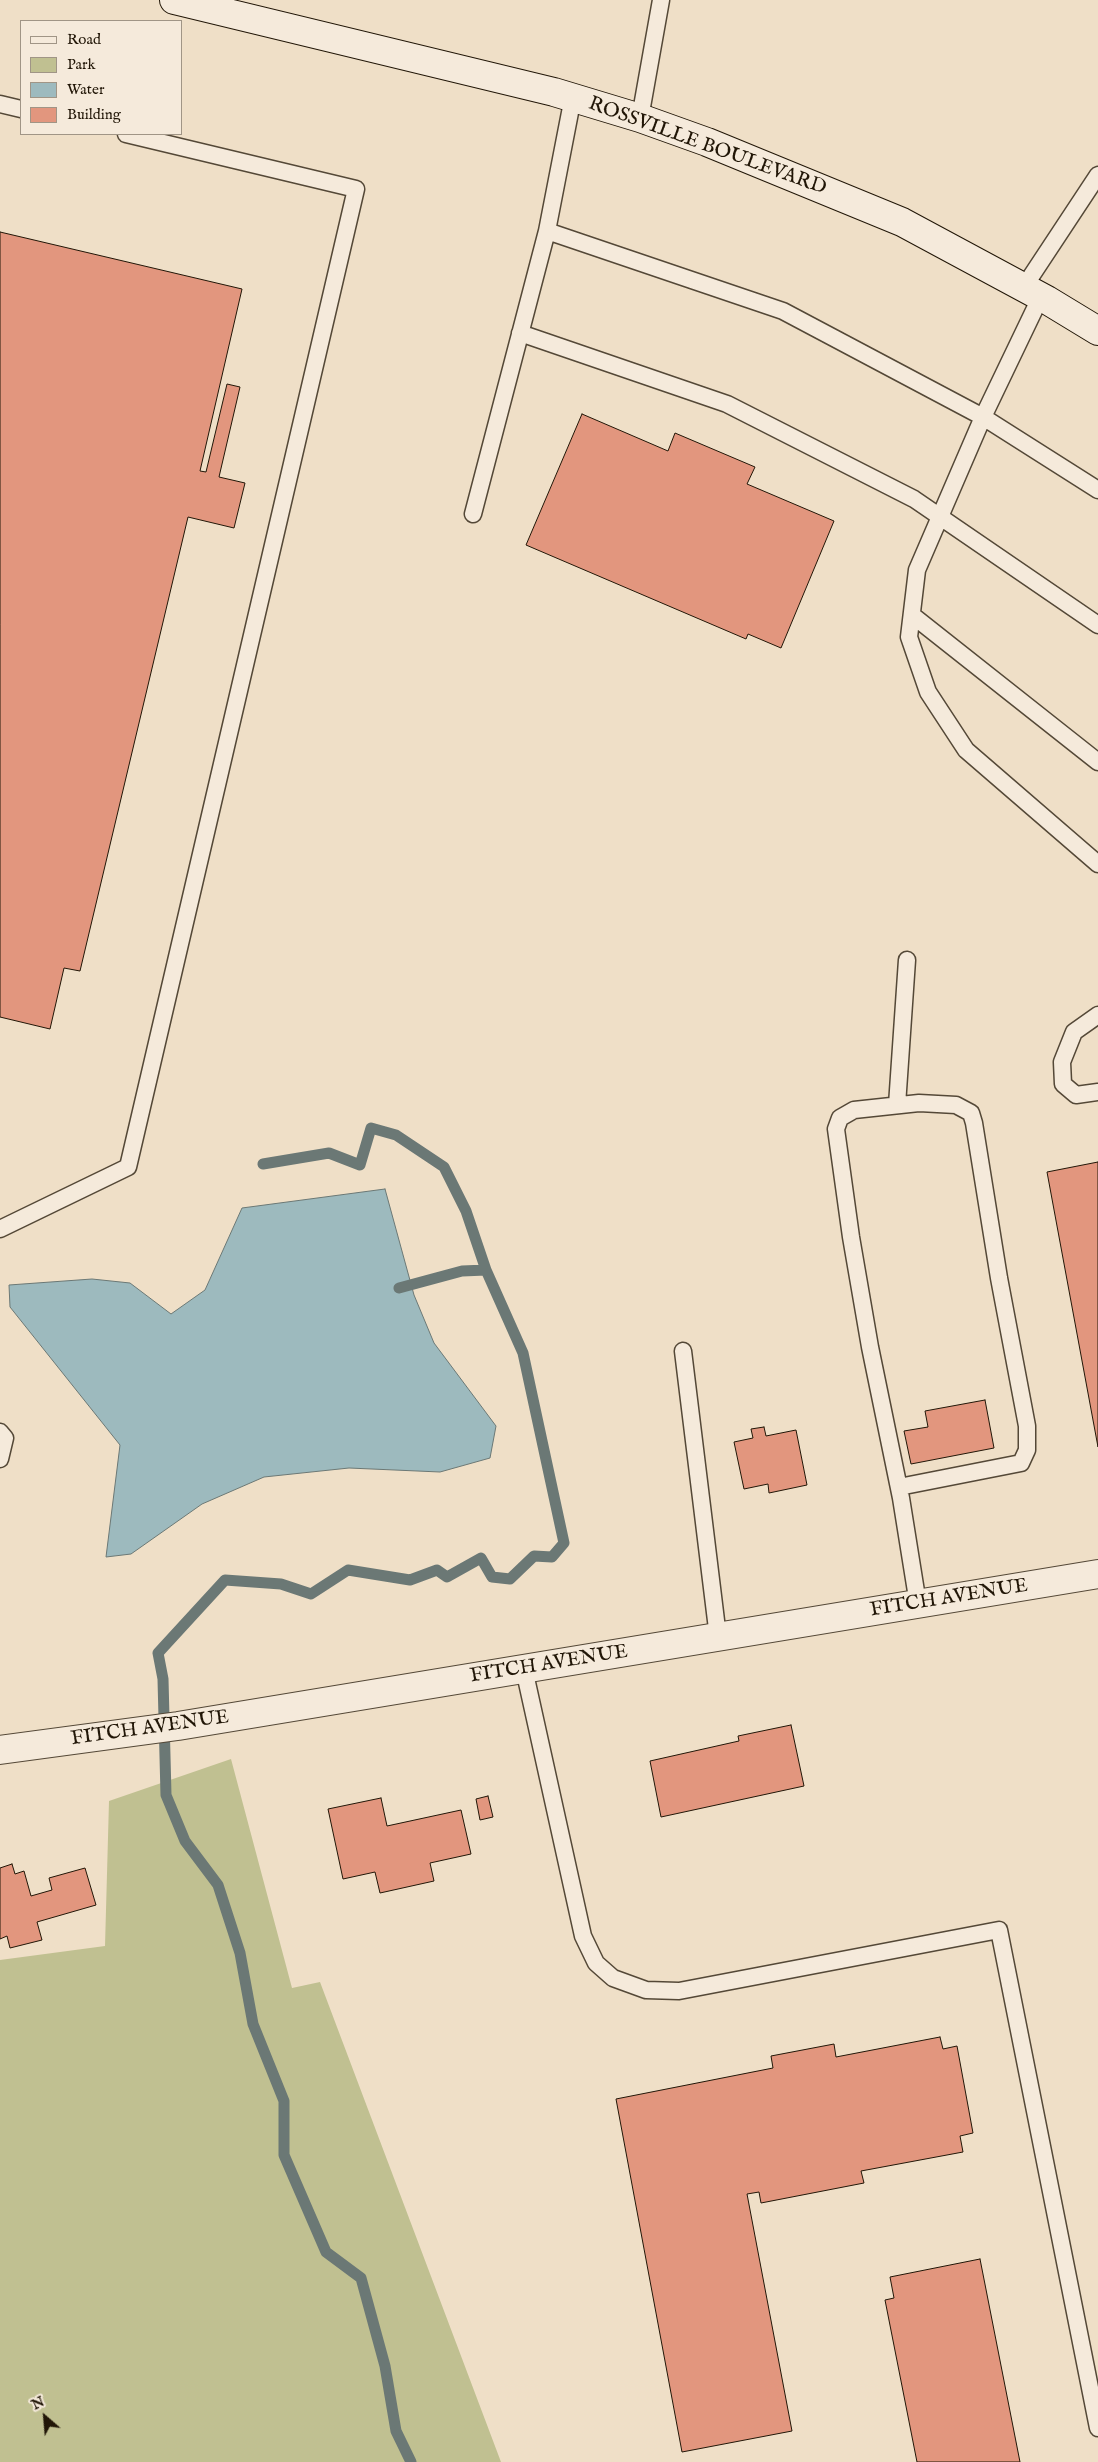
<!DOCTYPE html>
<style>
body{margin:0}
#map{position:relative;width:1098px;height:2462px;overflow:hidden;background:#efdfc7;font-family:"IM FELL English",serif}
canvas{display:block}
.legend{position:absolute;left:20px;top:20px;width:162px;height:115px;box-sizing:border-box;background:#f5eadb;border:1px solid #a09586;margin:0;padding:6px 9px;list-style:none;font-size:15px;color:#211607}
.legend li{display:flex;align-items:center;gap:10px;height:25px}
.legend b{width:25px;border:1px solid #a09586}
.north{position:absolute;left:20px;top:2392px;width:50px;height:50px;-webkit-text-stroke:4px #f5eadb;paint-order:stroke;rotate:333deg;font-size:14px;font-weight:700;line-height:20px;text-align:center;color:#211607}
.north::after{content:'';display:block;margin:auto;width:18px;height:22px;background:#211607;clip-path:polygon(50% 0,100% 100%,50% 72%,0 100%)}
</style>
<div id="map">
<canvas width="1098" height="2462"></canvas>
<ul class="legend">
<li><b style="height:6px;background:#f5eadb"></b>Road</li>
<li><b style="height:14px;background:#c0c091"></b>Park</li>
<li><b style="height:14px;background:#9dbabe"></b>Water</li>
<li><b style="height:14px;background:#e2967e"></b>Building</li>
</ul>
<div class="north">N</div>
</div>
<script>
const ctx = document.querySelector('canvas').getContext('2d');
ctx.lineJoin = 'round';
function fillPath(path, color) {
  ctx.fillStyle = color;
  ctx.fill(path, 'evenodd');
}
function toPath(rows) {
  const path = new Path2D();
  for (const r of rows) {
    path.moveTo(r[0], r[1]);
    for (let i = 2; i < r.length; i += 2) path.lineTo(r[i], r[i + 1]);
  }
  return path;
}
function trace(path, color, width, dash) {
  ctx.strokeStyle = color;
  ctx.lineWidth = width;
  ctx.lineCap = dash ? 'butt' : 'round';
  ctx.setLineDash(dash || []);
  ctx.stroke(path);
}
function write(font, color, halo, rows, align = 'center') {
  ctx.font = font + ' "IM FELL English",serif';
  ctx.lineWidth = 4.5;
  ctx.setLineDash([]);
  ctx.textBaseline = 'middle';
  ctx.strokeStyle = halo;
  ctx.fillStyle = color;
  for (const [text, x, y, turn = 0] of rows) {
    ctx.save();
    ctx.translate(x, y);
    ctx.rotate((+turn || 0) * Math.PI / 180);
    ctx.textAlign = isNaN(turn) ? turn : align;
    if (halo) ctx.strokeText(text, 0, 0);
    ctx.fillText(text, 0, 0);
    ctx.restore();
  }
}
const green = toPath([
 [231,1759,292,1988,320,1982,501,2462,0,2462,0,1960,105,1946,109,1801]
]);
const water = toPath([
 [385,1189,414,1295,434,1343,496,1426,490,1458,440,1472,349,1468,264,1477,202,1504,131,1554,106,1557,120,1445,10,1307,9,1285,92,1279,130,1283,171,1314,205,1290,242,1208,385,1189]
]);
const stream = toPath([
 [263,1164,329,1153,360,1165,371,1128,396,1135,444,1167,466,1211,486,1270,523,1353,564,1543,552,1557,534,1556,510,1579,492,1577,481,1558,447,1577,437,1570,410,1580,348,1570,311,1594,281,1584,225,1580,158,1653,163,1679,166,1795,185,1841,218,1885,240,1953,253,2024,284,2101,284,2155,326,2252,361,2278,385,2366,396,2431,411,2462],
 [399,1288,462,1271,486,1270]
]);
const building = toPath([
 [0,232,242,289,200,471,206,472,227,384,240,387,219,477,245,483,234,528,188,517,80,971,64,968,50,1029,0,1017,0,232],
 [582,414,668,451,675,433,755,467,747,484,834,521,781,648,748,634,746,639,526,545,582,414],
 [1098,1162,1098,1447,1047,1172,1098,1162],
 [985,1400,994,1448,911,1464,904,1431,928,1427,925,1411,985,1400],
 [764,1427,766,1436,796,1430,807,1485,769,1493,768,1484,744,1489,734,1442,753,1438,751,1429,764,1427],
 [791,1725,804,1786,661,1817,650,1761,739,1741,738,1736,791,1725],
 [488,1796,493,1817,480,1820,476,1799,488,1796],
 [381,1798,387,1826,461,1810,471,1854,430,1863,434,1881,380,1893,375,1872,343,1879,328,1809,381,1798],
 [12,1864,15,1874,24,1871,31,1896,52,1890,49,1878,85,1868,96,1905,37,1922,42,1940,10,1948,7,1936,0,1939,0,1868,12,1864],
 [940,2037,943,2049,957,2046,973,2133,960,2136,963,2152,861,2171,864,2183,761,2203,759,2192,747,2194,792,2431,682,2452,616,2099,773,2068,771,2056,834,2044,836,2057,940,2037],
 [980,2259,1020,2462,917,2462,885,2300,894,2298,890,2277,980,2259]
]);
const lane = toPath([
 [573,97,547,231,783,311,983,417,917,570,909,637,928,692,966,750,1098,864],
 [0,104,21,109],
 [640,118,661,0],
 [1024,287,1098,175],
 [1041,296,983,417,1098,490],
 [520,333,727,404,914,499,1098,625],
 [473,514,547,231],
 [912,615,1098,762],
 [1098,1015,1074,1032,1062,1062,1063,1084,1076,1095,1098,1092],
 [897,1105,907,960],
 [0,1229,128,1167,356,189,126,134],
 [683,1351,718,1637],
 [0,1432,5,1438,0,1459],
 [899,1487,1021,1463,1027,1450,1027,1426,999,1278,974,1123,971,1113,956,1105,919,1103,854,1110,840,1118,836,1129,851,1237,870,1347,901,1498,918,1604],
 [524,1669,583,1936,596,1963,613,1978,646,1990,679,1991,999,1930,1098,2428]
]);
const street = toPath([
 [0,1750,178,1726,1098,1574]
]);
const secondary = toPath([
 [174,0,554,92,640,118,707,142,902,222,1047,300,1098,331]
]);
const streetNames = [
 ["ROSSVILLE BOULEVARD",707,147,20],
 ["FITCH AVENUE",949,1599,-9],
 ["FITCH AVENUE",549,1665,-9],
 ["FITCH AVENUE",150,1729,-8]
];
fillPath(green, '#c0c091');
fillPath(water, '#9dbabe');
trace(water, '#6b7875', 1);
trace(stream, '#6b7875', 11);
fillPath(building, '#e2967e');
trace(building, '#211607', 1);
trace(lane, '#544837', 19);
trace(street, '#544837', 30);
trace(secondary, '#211607', 30);
trace(lane, '#f5eadb', 16);
trace(street, '#f5eadb', 28);
trace(secondary, '#f5eadb', 28);
write('20px', '#211607', '#f5eadb', streetNames);
</script>
